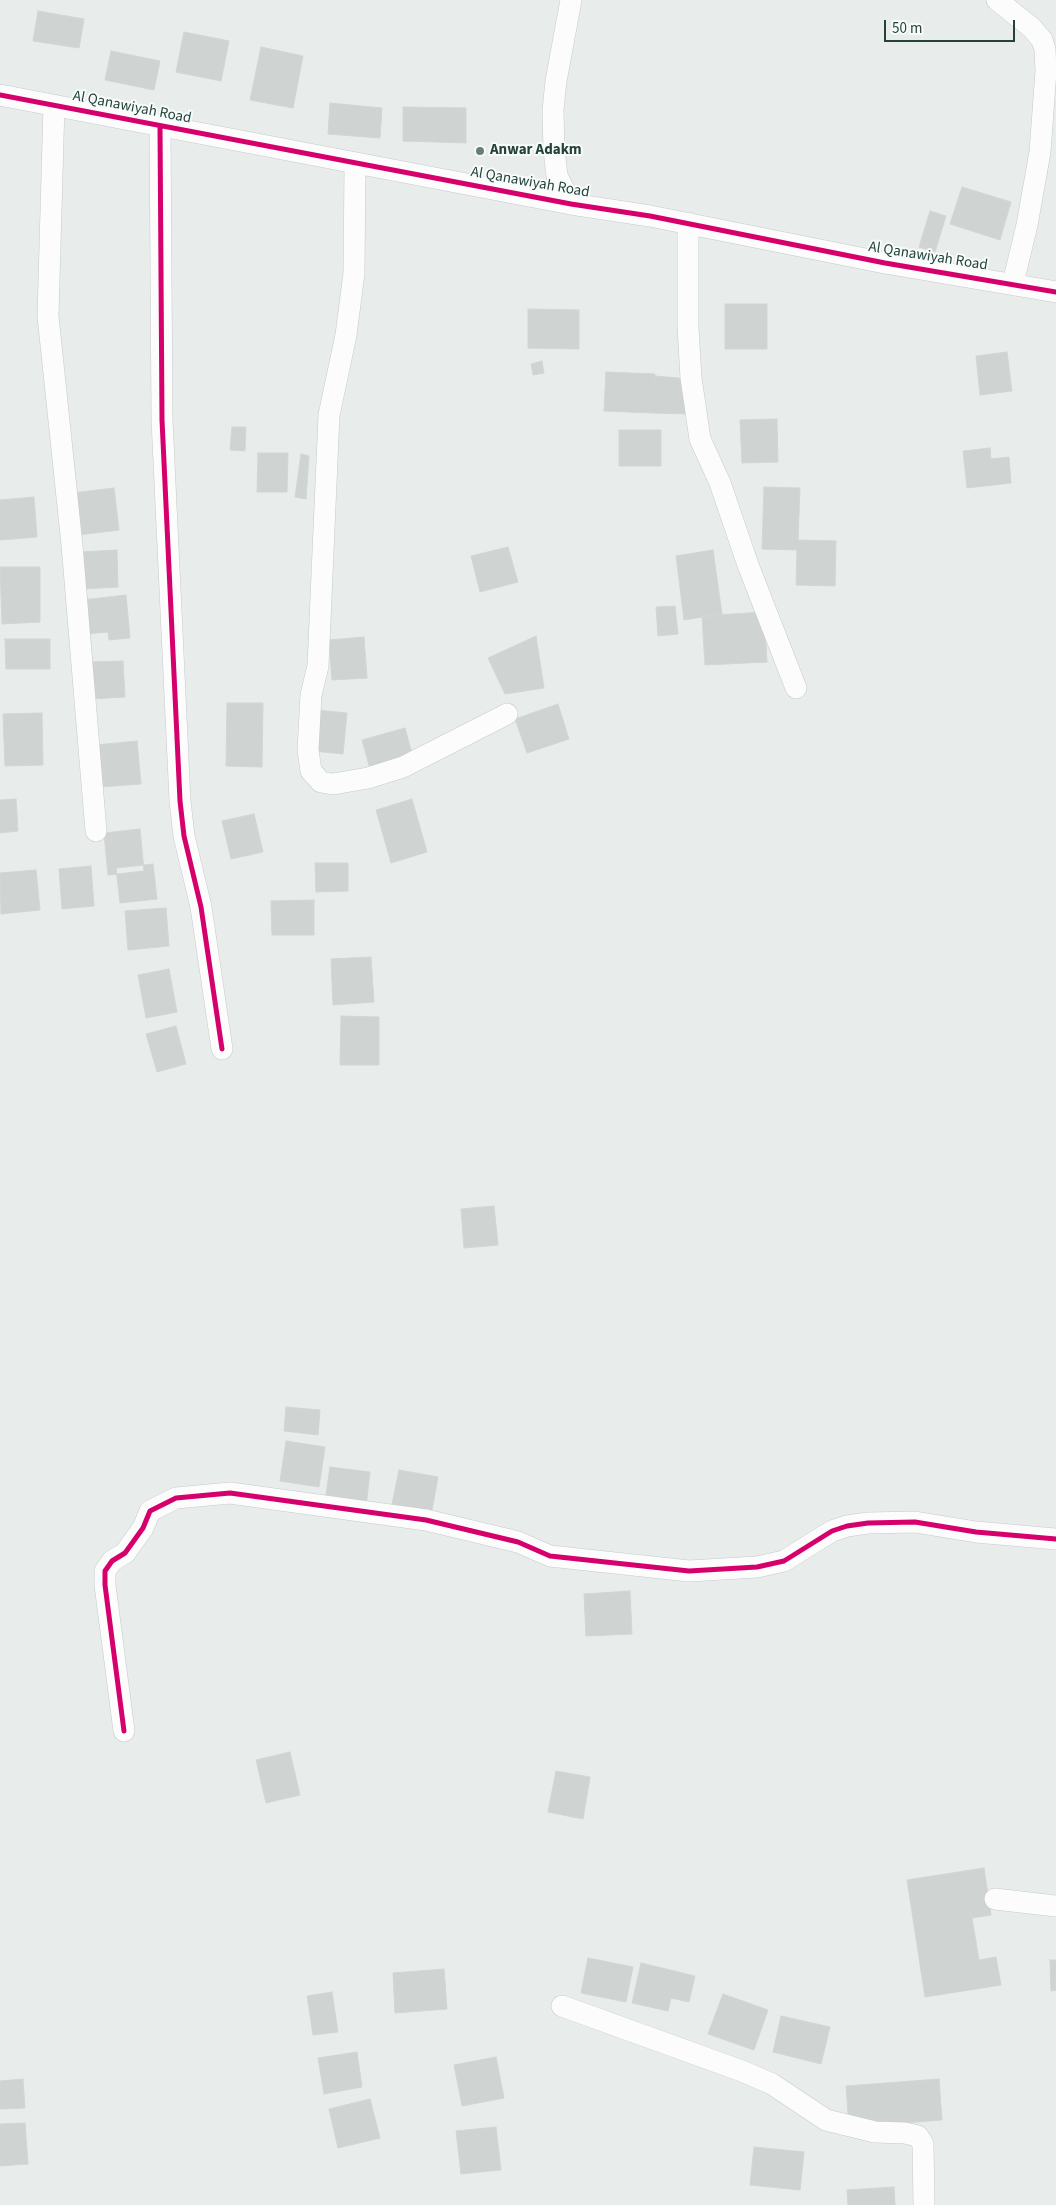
<!DOCTYPE html>
<style>
body{margin:0}
#map{position:relative;width:1056px;height:2205px;overflow:hidden;background:#e8edeb;font-family:"Source Sans 3",sans-serif}
canvas{display:block}
.scale{position:absolute;left:884px;top:20px;width:131px;height:22px;box-sizing:border-box;border:2px solid #24423a;border-top:0;padding-left:6px;font-size:15px;line-height:18px;white-space:nowrap;color:#24423a;-webkit-text-stroke:4px #f7fbf9;paint-order:stroke}
</style>
<div id="map">
<canvas width="1056" height="2205"></canvas>
<div class="scale">50 m</div>
</div>
<script>
const ctx = document.querySelector('canvas').getContext('2d');
ctx.lineJoin = 'round';
function fillPath(path, color) {
  ctx.fillStyle = color;
  ctx.fill(path, 'evenodd');
}
function toPath(rows) {
  const path = new Path2D();
  for (const r of rows) {
    path.moveTo(r[0], r[1]);
    for (let i = 2; i < r.length; i += 2) path.lineTo(r[i], r[i + 1]);
  }
  return path;
}
function trace(path, color, width, dash) {
  ctx.strokeStyle = color;
  ctx.lineWidth = width;
  ctx.lineCap = dash ? 'butt' : 'round';
  ctx.setLineDash(dash || []);
  ctx.stroke(path);
}
function write(font, color, halo, rows, align = 'center') {
  ctx.font = font + ' "Source Sans 3",sans-serif';
  ctx.lineWidth = 4;
  ctx.setLineDash([]);
  ctx.textBaseline = 'middle';
  ctx.strokeStyle = halo;
  ctx.fillStyle = color;
  for (const [text, x, y, turn = 0] of rows) {
    ctx.save();
    ctx.translate(x, y);
    ctx.rotate((+turn || 0) * Math.PI / 180);
    ctx.textAlign = isNaN(turn) ? turn : align;
    if (halo) ctx.strokeText(text, 0, 0);
    ctx.fillText(text, 0, 0);
    ctx.restore();
  }
}
const building = toPath([
 [38,11,84,19,79,48,33,41,38,11],
 [184,32,229,41,221,81,176,72,184,32],
 [261,47,303,56,293,108,250,100,261,47],
 [111,51,160,61,154,90,105,80,111,51],
 [330,103,382,108,380,138,328,134,330,103],
 [403,107,466,108,466,143,403,141,403,107],
 [962,187,1011,202,1000,240,950,224,962,187],
 [930,211,946,216,935,252,919,247,930,211],
 [725,304,767,304,767,349,725,349,725,304],
 [528,309,579,310,579,349,528,348,528,309],
 [1007,352,1012,391,980,395,976,356,1007,352],
 [542,361,544,373,533,375,531,364,542,361],
 [606,372,655,374,653,413,604,411,606,372],
 [655,376,689,379,689,414,653,413,655,376],
 [777,419,778,462,742,463,740,420,777,419],
 [232,427,246,427,245,451,230,450,232,427],
 [619,430,661,430,661,466,619,466,619,430],
 [990,448,991,459,1009,457,1011,483,967,488,963,451,990,448],
 [258,453,288,453,287,492,257,492,258,453],
 [301,454,309,456,306,499,295,497,301,454],
 [764,487,800,488,798,540,836,541,835,586,796,585,797,550,762,549,764,487],
 [114,488,119,530,78,535,73,493,114,488],
 [34,497,37,537,0,540,0,500,34,497],
 [508,547,518,582,480,592,471,556,508,547],
 [117,550,118,587,82,589,81,552,117,550],
 [713,550,722,614,684,620,676,556,713,550],
 [0,567,40,567,40,622,2,624,0,567],
 [126,595,130,638,109,640,108,632,85,634,82,600,126,595],
 [675,606,678,634,658,636,656,607,675,606],
 [764,612,767,662,705,665,702,616,764,612],
 [536,636,544,688,505,694,488,658,536,636],
 [364,637,367,678,332,680,329,640,364,637],
 [5,639,50,639,50,669,6,669,5,639],
 [123,661,125,697,92,699,90,662,123,661],
 [227,703,263,703,262,767,226,766,227,703],
 [558,704,569,739,527,753,515,719,558,704],
 [317,710,347,713,343,754,313,751,317,710],
 [42,713,43,765,5,766,3,714,42,713],
 [405,728,413,757,370,769,362,740,405,728],
 [137,741,141,784,100,787,96,745,137,741],
 [16,799,18,831,0,833,0,800,16,799],
 [412,799,427,852,391,863,376,810,412,799],
 [254,814,263,852,231,859,222,821,254,814],
 [140,829,144,871,108,875,104,833,140,829],
 [315,863,348,863,348,891,316,892,315,863],
 [153,864,157,899,120,903,116,868,153,864],
 [91,866,94,906,62,909,59,869,91,866],
 [36,870,40,910,1,914,0,873,36,870],
 [314,900,314,935,272,935,271,901,314,900],
 [166,908,169,946,128,950,125,911,166,908],
 [371,957,374,1002,333,1005,331,959,371,957],
 [169,969,177,1012,146,1018,138,975,169,969],
 [341,1016,379,1017,379,1065,340,1065,341,1016],
 [176,1026,186,1064,157,1072,146,1034,176,1026],
 [494,1206,498,1245,464,1248,461,1209,494,1206],
 [286,1407,320,1410,318,1435,284,1431,286,1407],
 [286,1441,325,1447,319,1487,280,1481,286,1441],
 [330,1467,370,1472,366,1507,325,1501,330,1467],
 [399,1470,438,1477,431,1516,391,1509,399,1470],
 [630,1591,632,1634,586,1636,584,1594,630,1591],
 [290,1752,300,1795,266,1803,256,1760,290,1752],
 [556,1771,590,1777,583,1819,548,1812,556,1771],
 [984,1868,991,1915,972,1918,979,1960,996,1957,1001,1985,925,1997,907,1880,984,1868],
 [588,1958,633,1967,626,2002,581,1993,588,1958],
 [1050,1960,1056,1960,1056,1990,1051,1991,1050,1960],
 [641,1963,695,1976,689,2002,671,1998,668,2011,632,2003,641,1963],
 [444,1969,447,2009,395,2013,393,1973,444,1969],
 [332,1992,338,2032,313,2035,307,1996,332,1992],
 [723,1994,768,2010,754,2050,708,2034,723,1994],
 [781,2016,830,2027,821,2064,773,2052,781,2016],
 [357,2052,362,2087,324,2094,318,2058,357,2052],
 [496,2057,504,2098,462,2106,454,2065,496,2057],
 [23,2079,25,2108,0,2109,0,2081,23,2079],
 [939,2079,942,2120,849,2127,846,2086,939,2079],
 [370,2099,380,2138,338,2148,329,2109,370,2099],
 [25,2123,28,2164,0,2166,0,2124,25,2123],
 [496,2127,501,2170,461,2174,456,2131,496,2127],
 [754,2147,804,2152,800,2190,750,2185,754,2147],
 [894,2187,895,2205,848,2205,847,2190,894,2187]
]);
const minor = toPath([
 [997,0,1032,28,1042,40,1045,49,1046,71,1040,152,1027,225,1013,283],
 [0,95,571,204,650,216,885,263,1056,292],
 [54,105,48,316,72,545,96,831],
 [160,126,162,420,180,801,184,836,201,907,222,1049],
 [355,164,354,273,346,335,329,415,318,666,311,695,308,750,311,771,321,782,333,784,368,778,403,767,507,714],
 [571,204,557,176,554,150,553,110,556,81,571,0],
 [688,223,688,327,691,378,700,439,720,483,748,565,796,688],
 [124,1731,105,1585,105,1571,112,1561,125,1553,143,1528,150,1511,176,1498,230,1493,426,1520,518,1542,550,1556,689,1571,757,1567,784,1561,832,1531,847,1526,868,1523,915,1522,976,1532,1056,1539],
 [995,1899,1056,1906],
 [562,2006,742,2071,772,2084,826,2120,875,2132,905,2133,918,2136,923,2144,924,2205]
]);
const cycleway = toPath([
 [0,95,571,204,650,216,885,263,1056,292],
 [160,126,162,420,180,801,184,836,201,907,222,1049],
 [124,1731,105,1585,105,1571,112,1561,125,1553,143,1528,150,1511,176,1498,230,1493,426,1520,518,1542,550,1556,689,1571,757,1567,784,1561,832,1531,847,1526,868,1523,915,1522,976,1532,1056,1539]
]);
const markers = [
 [480,151,5,"#697e78"]
];
const streetNames = [
 ["Al Qanawiyah Road",132,108,11],
 ["Al Qanawiyah Road",530,183,10],
 ["Al Qanawiyah Road",928,257,9]
];
const poiNames = [
 ["Anwar Adakm",490,151]
];
fillPath(building, '#cfd4d2');
trace(building, '#d1d6d4', 1);
trace(minor, '#c5cac8', 22);
trace(minor, '#fcfcfc', 21);
trace(cycleway, '#d6006c', 5);
for (const [x, y, r, color] of markers) {
  const dot = new Path2D();
  dot.arc(x, y, r, 0, 2 * Math.PI);
  ctx.fillStyle = color;
  ctx.fill(dot);
  trace(dot, '#f7fbf9', 2);
}
write('15px', '#24423a', '#f7fbf9', streetNames);
write('bold 15px', '#24423a', '#f7fbf9', poiNames, 'left');
</script>
